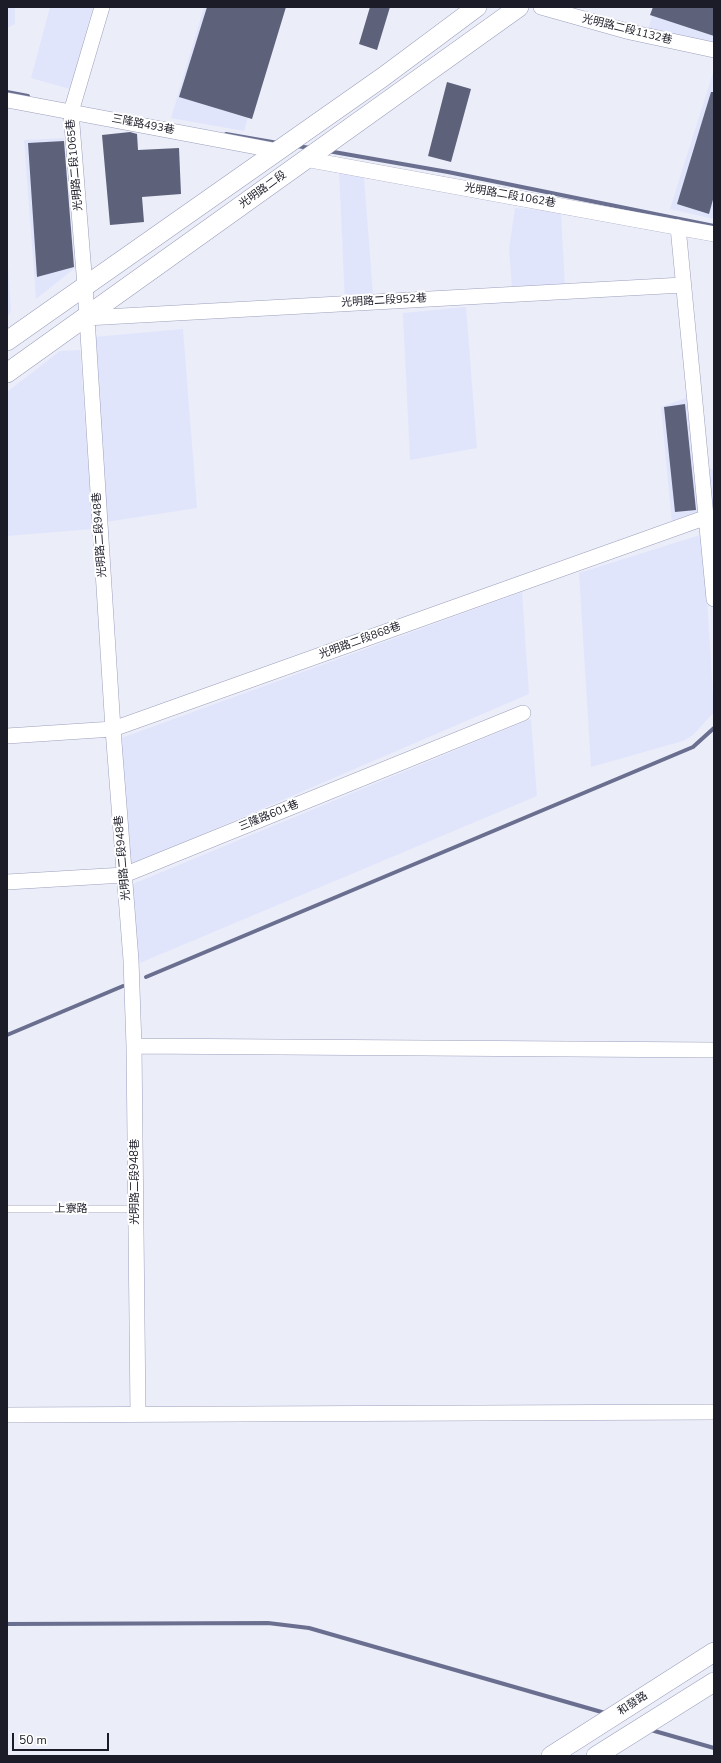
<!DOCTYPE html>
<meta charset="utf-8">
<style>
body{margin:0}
#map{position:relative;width:721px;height:1763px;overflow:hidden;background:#ebedf9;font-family:"Nunito Sans",sans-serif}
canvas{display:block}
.frame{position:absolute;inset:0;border:8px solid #1b1c27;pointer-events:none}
.scale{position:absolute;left:12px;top:1733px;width:97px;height:18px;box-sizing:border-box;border:2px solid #1b1c27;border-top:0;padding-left:5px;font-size:12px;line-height:14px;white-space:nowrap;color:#1b1c27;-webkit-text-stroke:3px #fff;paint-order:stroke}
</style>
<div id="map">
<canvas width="721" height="1763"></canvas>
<div class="frame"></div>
<div class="scale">50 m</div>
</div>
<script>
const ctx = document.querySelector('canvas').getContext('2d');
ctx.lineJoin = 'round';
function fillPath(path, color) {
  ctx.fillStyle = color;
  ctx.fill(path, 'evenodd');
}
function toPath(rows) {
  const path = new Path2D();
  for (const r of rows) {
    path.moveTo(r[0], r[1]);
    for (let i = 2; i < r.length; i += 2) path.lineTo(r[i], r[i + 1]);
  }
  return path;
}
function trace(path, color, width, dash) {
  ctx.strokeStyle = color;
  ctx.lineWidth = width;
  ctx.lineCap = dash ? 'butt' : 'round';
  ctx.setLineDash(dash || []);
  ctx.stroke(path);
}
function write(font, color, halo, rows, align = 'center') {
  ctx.font = font + ' "Nunito Sans","Noto Sans TC",sans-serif';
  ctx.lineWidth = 4;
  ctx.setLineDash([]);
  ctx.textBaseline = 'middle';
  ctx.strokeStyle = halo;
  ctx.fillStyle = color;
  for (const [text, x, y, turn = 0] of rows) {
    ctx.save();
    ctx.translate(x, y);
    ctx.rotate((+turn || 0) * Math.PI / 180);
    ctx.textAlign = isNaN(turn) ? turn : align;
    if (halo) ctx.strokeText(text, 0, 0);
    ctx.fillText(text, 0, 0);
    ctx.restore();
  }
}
const built = toPath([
 [7,7,15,7,15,24,7,28],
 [50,7,93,7,70,89,31,78],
 [204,7,280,7,244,131,171,118],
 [655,7,714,7,714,45,647,32],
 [713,73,714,73,714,219,670,209],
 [64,138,75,268,36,299,24,140],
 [339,170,364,177,373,295,345,304],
 [515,208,561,212,565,289,512,288,509,249],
 [7,249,11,312,7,317],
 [466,307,477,448,410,460,403,313],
 [183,329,197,508,106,522,94,337],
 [80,350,93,529,7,536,7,392,60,351],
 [686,398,701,516,672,524,661,407],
 [707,469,714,469,714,562],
 [703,534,714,712,693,735,683,741,591,767,579,573],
 [522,592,529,694,129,866,116,740],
 [531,719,537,796,135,965,128,886]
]);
const stream = toPath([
 [7,92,28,96],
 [226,134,278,143],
 [296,146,311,148],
 [328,151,448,172,714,226],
 [146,977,693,747,714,728],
 [7,1035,123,986],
 [7,1624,268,1623,309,1628,605,1713],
 [651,1730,714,1748]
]);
const building = toPath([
 [207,7,286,7,252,119,179,97],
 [370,7,390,7,377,50,359,44],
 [653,7,714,7,714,36,650,15],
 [447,82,471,89,451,162,428,156],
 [711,92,714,92,714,196,709,214,677,204],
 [130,132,137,134,138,150,179,148,181,194,142,197,144,222,110,225,102,135],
 [64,141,74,267,37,277,28,143],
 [685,404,696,510,675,512,664,407]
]);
const service = toPath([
 [7,1209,135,1209]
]);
const minor = toPath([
 [102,7,71,112,85,286,113,729,131,960,134,1046,138,1414],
 [541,7,630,32,714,50],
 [7,100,278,151],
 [305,159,714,234],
 [678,227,714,599],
 [86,318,683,285],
 [7,736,113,729,707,517],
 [7,882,124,875,523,713],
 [134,1046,714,1050],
 [7,1415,714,1412]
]);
const tertiary = toPath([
 [7,341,383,77,477,7],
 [7,373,519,7],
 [551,1756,714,1652],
 [596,1756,714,1682]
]);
const streetNames = [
 ["光明路二段1132巷",627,30,14],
 ["三隆路493巷",143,125,11],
 ["光明路二段1065巷",75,165,-95],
 ["光明路二段",263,190,-36],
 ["光明路二段1062巷",510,196,10],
 ["光明路二段952巷",384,301,-3],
 ["光明路二段948巷",100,535,-94],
 ["光明路二段868巷",360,641,-20],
 ["三隆路601巷",269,816,-22],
 ["光明路二段948巷",123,858,-95],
 ["光明路二段948巷",135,1182,-90],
 ["上寮路",71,1209],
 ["和發路",633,1704,-33]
];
fillPath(built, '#e1e5fc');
trace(stream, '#6a6f8f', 4);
fillPath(building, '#5d617a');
trace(service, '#9ca0bc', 8);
trace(minor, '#9ca0bc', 16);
trace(tertiary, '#9ca0bc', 20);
trace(service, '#fff', 7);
trace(minor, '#fff', 15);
trace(tertiary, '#fff', 19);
write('11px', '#1b1c27', '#fff', streetNames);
</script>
